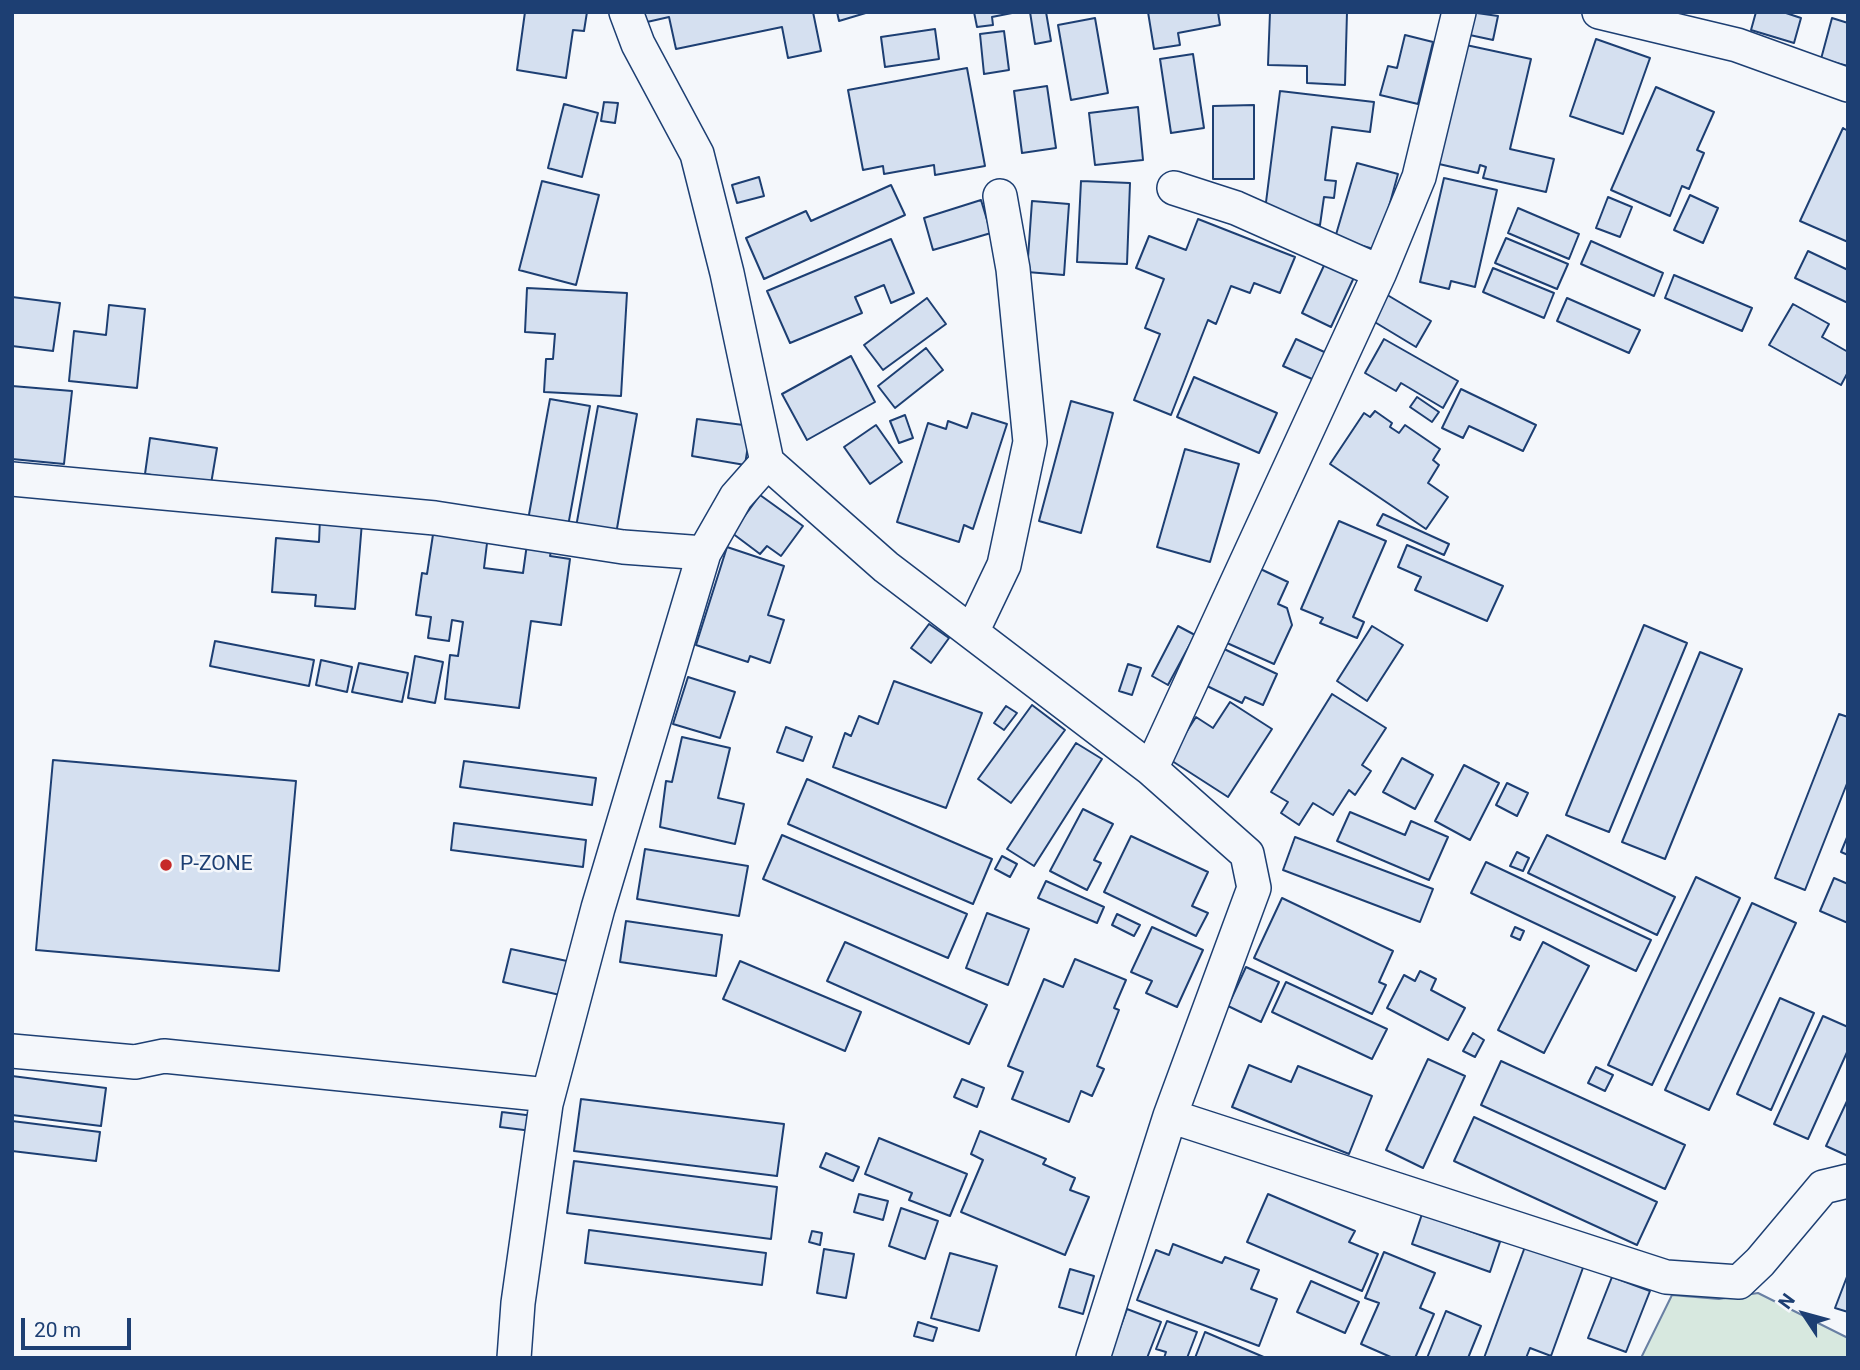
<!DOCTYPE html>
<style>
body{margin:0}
#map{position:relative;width:1860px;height:1370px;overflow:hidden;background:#f4f7fb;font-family:Roboto,sans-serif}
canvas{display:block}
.frame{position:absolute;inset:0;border:14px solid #1d3f73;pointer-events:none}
.north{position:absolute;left:1769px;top:1279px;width:70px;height:70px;-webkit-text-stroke:5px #f4f7fb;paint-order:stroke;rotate:306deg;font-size:19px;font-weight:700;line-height:28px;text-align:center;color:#1d3f73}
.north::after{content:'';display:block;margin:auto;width:24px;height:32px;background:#1d3f73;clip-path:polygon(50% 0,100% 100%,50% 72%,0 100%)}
.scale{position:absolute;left:21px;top:1318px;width:110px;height:32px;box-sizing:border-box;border:4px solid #1d3f73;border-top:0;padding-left:9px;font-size:21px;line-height:24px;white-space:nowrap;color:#1d3f73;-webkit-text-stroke:5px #f4f7fb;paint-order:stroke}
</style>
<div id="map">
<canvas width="1860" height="1370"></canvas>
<div class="frame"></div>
<div class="north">N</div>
<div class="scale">20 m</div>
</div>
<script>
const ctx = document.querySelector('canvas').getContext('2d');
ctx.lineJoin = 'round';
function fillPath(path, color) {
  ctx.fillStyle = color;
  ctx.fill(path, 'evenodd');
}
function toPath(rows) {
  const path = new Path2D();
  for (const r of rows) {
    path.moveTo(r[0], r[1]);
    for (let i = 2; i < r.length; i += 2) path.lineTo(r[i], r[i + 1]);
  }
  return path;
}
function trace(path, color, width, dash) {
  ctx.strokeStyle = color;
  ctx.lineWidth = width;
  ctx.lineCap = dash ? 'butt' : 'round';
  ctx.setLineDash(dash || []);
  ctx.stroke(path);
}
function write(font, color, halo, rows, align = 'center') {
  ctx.font = font + ' Roboto,sans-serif';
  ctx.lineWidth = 5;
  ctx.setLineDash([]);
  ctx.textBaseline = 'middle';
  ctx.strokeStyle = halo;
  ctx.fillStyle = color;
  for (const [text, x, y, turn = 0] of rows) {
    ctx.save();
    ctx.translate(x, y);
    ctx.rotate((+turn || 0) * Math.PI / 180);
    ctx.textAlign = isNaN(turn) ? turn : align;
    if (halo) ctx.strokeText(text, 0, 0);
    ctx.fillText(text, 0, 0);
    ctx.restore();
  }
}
const green = toPath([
 [1758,1293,1848,1338,1848,1358,1641,1358,1672,1295,1719,1299,1758,1293]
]);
const building = toPath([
 [525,12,587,12,584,31,573,30,566,78,517,70,525,12],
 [644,12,813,12,821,51,788,58,782,27,676,49,669,17,647,22,644,12],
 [837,12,869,12,839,21,837,12],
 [974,12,1017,12,992,17,993,25,977,27,974,12],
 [1030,12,1046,12,1051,41,1035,44,1030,12],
 [1148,12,1218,12,1220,25,1178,33,1180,45,1154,49,1148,12],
 [1270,12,1347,12,1345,85,1307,83,1307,66,1268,65,1270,12],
 [1470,12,1498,16,1493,40,1465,34,1470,12],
 [1756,12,1783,12,1801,18,1794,43,1751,30,1756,12],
 [1095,18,1108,93,1071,100,1058,25,1095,18],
 [1832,18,1848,23,1848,66,1821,59,1832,18],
 [935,29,939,59,885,67,881,37,935,29],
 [1004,31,1009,70,984,74,980,34,1004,31],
 [1405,35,1433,42,1418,104,1380,95,1388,66,1397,68,1405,35],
 [1596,39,1650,58,1623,134,1570,116,1596,39],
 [1466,45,1531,59,1510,149,1554,159,1546,192,1483,178,1486,167,1480,165,1478,173,1439,164,1466,45],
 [1193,54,1204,128,1171,133,1160,59,1193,54],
 [967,68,985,166,935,175,934,165,884,174,883,166,863,170,848,90,967,68],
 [1047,86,1056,148,1022,153,1014,91,1047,86],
 [1656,87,1714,112,1697,150,1704,153,1689,189,1682,186,1670,216,1611,190,1656,87],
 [1280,91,1374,102,1370,132,1332,127,1325,180,1336,181,1334,198,1324,197,1320,225,1264,218,1280,91],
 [604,102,618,103,615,123,601,121,604,102],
 [564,104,598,113,582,177,548,168,564,104],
 [1254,105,1254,179,1213,179,1213,106,1254,105],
 [1138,107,1143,160,1095,165,1089,113,1138,107],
 [1843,128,1848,131,1848,242,1800,221,1843,128],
 [1357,163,1398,174,1377,250,1335,238,1357,163],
 [759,177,764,196,737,203,732,185,759,177],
 [1444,178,1497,190,1475,287,1451,281,1449,289,1420,282,1444,178],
 [542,181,599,195,576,285,519,270,542,181],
 [1081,181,1130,183,1127,264,1077,262,1081,181],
 [891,185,905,215,764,279,746,238,806,211,811,221,891,185],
 [1690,195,1718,208,1703,243,1674,230,1690,195],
 [1608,197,1632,207,1620,237,1596,228,1608,197],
 [981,200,991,233,933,250,924,218,981,200],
 [1032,201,1069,204,1064,275,1027,272,1032,201],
 [1518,208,1579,234,1569,259,1508,233,1518,208],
 [1198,219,1295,257,1280,293,1254,283,1250,293,1231,286,1216,324,1208,320,1171,415,1134,400,1160,334,1145,328,1164,279,1136,268,1149,236,1186,250,1198,219],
 [1506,238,1568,264,1557,289,1495,263,1506,238],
 [891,239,914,293,891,303,884,285,855,297,862,313,790,343,767,291,891,239],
 [1591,241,1663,273,1654,296,1581,264,1591,241],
 [1808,251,1848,270,1848,303,1795,278,1808,251],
 [1327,259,1356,273,1331,327,1302,313,1327,259],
 [1493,268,1554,293,1544,318,1483,292,1493,268],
 [1674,275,1752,308,1742,331,1665,298,1674,275],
 [527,288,627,293,621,396,544,392,546,359,553,359,555,334,525,332,527,288],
 [1384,293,1431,321,1416,347,1368,318,1384,293],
 [12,297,60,303,53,351,12,346,12,297],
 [927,298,946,324,883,370,864,345,927,298],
 [1567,298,1640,330,1629,353,1557,321,1567,298],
 [1793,304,1829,324,1822,337,1848,352,1848,372,1841,385,1769,345,1793,304],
 [109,305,145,309,137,388,69,381,74,331,106,335,109,305],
 [1296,339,1333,356,1321,383,1283,366,1296,339],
 [1384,339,1458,381,1443,408,1401,383,1396,391,1365,373,1384,339],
 [926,348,943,370,895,408,878,386,926,348],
 [851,356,875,402,807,440,782,394,851,356],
 [1194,377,1277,413,1259,453,1177,417,1194,377],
 [12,386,72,391,64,464,12,459,12,386],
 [1461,389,1536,425,1523,451,1469,426,1463,438,1442,428,1461,389],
 [1417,397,1439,412,1432,422,1410,407,1417,397],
 [550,399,590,406,568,526,528,520,550,399],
 [1071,401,1113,413,1081,533,1039,521,1071,401],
 [598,406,637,414,616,534,576,527,598,406],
 [1375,411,1392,423,1390,427,1399,433,1405,425,1440,449,1433,460,1439,465,1428,483,1448,497,1426,529,1330,464,1364,413,1370,417,1375,411],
 [972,413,1007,424,973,529,964,525,959,542,897,522,928,423,946,429,948,421,967,428,972,413],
 [905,415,913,438,899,443,890,421,905,415],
 [697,419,751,426,745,465,692,456,697,419],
 [876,425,902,462,870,484,844,447,876,425],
 [150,438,217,448,211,484,145,474,150,438],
 [1185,449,1239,464,1210,562,1157,547,1185,449],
 [760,495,803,526,781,556,767,546,760,554,732,533,760,495],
 [1383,514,1449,544,1444,555,1377,525,1383,514],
 [320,518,362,522,355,609,315,606,316,595,272,592,276,538,319,542,320,518],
 [1339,521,1386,541,1353,617,1364,622,1357,638,1320,623,1323,618,1301,609,1339,521],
 [434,528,488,535,484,568,523,573,527,544,552,547,550,556,570,559,561,625,531,621,519,708,445,699,450,655,458,656,463,622,452,620,449,641,428,638,431,617,416,615,422,573,427,574,434,528],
 [1407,545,1503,586,1487,621,1415,590,1421,577,1398,567,1407,545],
 [727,547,784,566,768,615,784,620,770,663,750,656,748,662,696,645,727,547],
 [1252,565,1288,582,1278,604,1287,608,1292,625,1274,664,1218,639,1252,565],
 [929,624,949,638,931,663,911,648,929,624],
 [1644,625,1687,643,1609,832,1566,815,1644,625],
 [1178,626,1195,635,1168,685,1152,676,1178,626],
 [1372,626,1403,645,1367,701,1337,681,1372,626],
 [215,641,314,660,309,686,210,666,215,641],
 [1222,648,1277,674,1263,705,1245,697,1242,703,1205,685,1222,648],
 [1700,652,1742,669,1665,859,1622,842,1700,652],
 [415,656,443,662,435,703,408,698,415,656],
 [321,660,352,667,347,692,316,685,321,660],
 [359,663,408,673,402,702,352,692,359,663],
 [1128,664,1141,668,1132,695,1119,691,1128,664],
 [688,677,735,692,720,738,673,724,688,677],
 [894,681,982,713,946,808,833,767,845,733,851,736,859,716,878,724,894,681],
 [1332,694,1386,728,1362,765,1371,771,1355,795,1349,790,1333,815,1313,803,1299,825,1281,813,1288,802,1271,792,1332,694],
 [1230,702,1272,729,1228,797,1169,759,1196,717,1213,728,1230,702],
 [1032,705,1065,730,1011,803,978,779,1032,705],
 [1006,706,1017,713,1004,730,994,723,1006,706],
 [1839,714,1848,717,1848,781,1805,890,1775,878,1839,714],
 [786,727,812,737,803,761,777,752,786,727],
 [682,737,730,748,718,798,744,804,735,844,660,827,666,781,672,782,682,737],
 [1076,743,1102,759,1034,866,1007,849,1076,743],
 [1402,758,1433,775,1415,809,1383,792,1402,758],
 [53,760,296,781,279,971,36,950,53,760],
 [464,761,596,778,592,805,460,787,464,761],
 [1464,765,1499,783,1470,840,1435,821,1464,765],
 [807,779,992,859,973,904,788,824,807,779],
 [1507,783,1528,793,1517,816,1496,805,1507,783],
 [1083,809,1113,824,1094,860,1101,863,1087,890,1050,871,1083,809],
 [1350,812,1405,835,1411,821,1448,837,1429,880,1337,841,1350,812],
 [454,823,586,840,583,867,451,850,454,823],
 [782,835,967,914,948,958,763,879,782,835],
 [1547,835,1675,897,1657,935,1528,873,1547,835],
 [1848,835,1848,855,1841,852,1848,835],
 [1131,836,1208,872,1192,906,1208,913,1196,936,1104,892,1131,836],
 [1295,837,1433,889,1420,922,1283,870,1295,837],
 [645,849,748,866,739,916,637,899,645,849],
 [1517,852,1529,858,1523,871,1510,866,1517,852],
 [1002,856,1017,864,1010,877,995,869,1002,856],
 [1486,862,1651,940,1636,971,1471,893,1486,862],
 [1696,877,1740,898,1652,1085,1608,1065,1696,877],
 [1834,878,1848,884,1848,923,1820,911,1834,878],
 [1046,881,1104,907,1097,923,1038,898,1046,881],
 [1282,898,1393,951,1379,982,1386,985,1372,1014,1254,958,1282,898],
 [1752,903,1796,923,1709,1110,1665,1090,1752,903],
 [987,913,1029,929,1008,985,966,968,987,913],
 [1117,914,1140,925,1134,936,1112,925,1117,914],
 [626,921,722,935,716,976,620,962,626,921],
 [1152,927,1203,950,1177,1007,1146,993,1152,981,1131,972,1152,927],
 [1515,927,1524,931,1520,940,1511,936,1515,927],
 [845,942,987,1005,969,1044,827,981,845,942],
 [1543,942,1589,966,1544,1053,1498,1030,1543,942],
 [511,949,567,961,560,995,503,982,511,949],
 [1075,959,1126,980,1114,1008,1119,1010,1097,1066,1104,1069,1092,1096,1081,1091,1069,1122,1012,1099,1023,1072,1008,1066,1044,979,1063,987,1075,959],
 [740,961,861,1012,845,1051,723,999,740,961],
 [1246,967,1279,982,1261,1022,1228,1006,1246,967],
 [1420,971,1436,979,1431,990,1465,1008,1448,1040,1387,1008,1404,975,1415,981,1420,971],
 [1286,982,1387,1029,1372,1059,1272,1012,1286,982],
 [1780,998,1814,1013,1771,1110,1737,1094,1780,998],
 [1823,1016,1848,1027,1848,1050,1808,1139,1774,1124,1823,1016],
 [1473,1033,1484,1040,1475,1057,1463,1051,1473,1033],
 [1428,1059,1465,1076,1423,1168,1386,1150,1428,1059],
 [1501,1061,1685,1145,1665,1189,1481,1105,1501,1061],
 [1249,1065,1291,1082,1298,1066,1372,1096,1349,1154,1232,1107,1249,1065],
 [1596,1067,1613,1075,1605,1091,1588,1083,1596,1067],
 [12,1076,106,1088,101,1126,12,1115,12,1076],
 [962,1079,984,1088,977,1107,954,1097,962,1079],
 [581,1099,784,1124,777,1176,574,1151,581,1099],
 [1848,1099,1848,1156,1826,1146,1848,1099],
 [502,1112,534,1116,532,1131,500,1127,502,1112],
 [1474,1117,1657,1202,1637,1245,1454,1161,1474,1117],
 [12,1121,100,1132,96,1161,12,1151,12,1121],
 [980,1131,1046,1159,1043,1164,1075,1178,1070,1190,1089,1197,1065,1255,961,1212,983,1160,971,1154,980,1131],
 [879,1138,967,1174,950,1216,909,1200,912,1193,865,1174,879,1138],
 [826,1153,859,1167,853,1181,820,1167,826,1153],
 [574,1161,777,1187,771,1239,567,1213,574,1161],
 [859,1194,888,1201,883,1220,854,1212,859,1194],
 [1268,1194,1355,1231,1349,1242,1378,1254,1362,1291,1247,1242,1268,1194],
 [901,1208,938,1221,925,1259,889,1246,901,1208],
 [1422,1214,1500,1242,1490,1272,1412,1244,1422,1214],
 [589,1230,766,1253,762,1285,585,1263,589,1230],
 [812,1231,822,1233,820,1245,809,1242,812,1231],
 [1173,1244,1222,1263,1225,1257,1259,1270,1251,1289,1277,1299,1259,1346,1137,1300,1156,1250,1169,1255,1173,1244],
 [1526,1244,1584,1265,1551,1356,1530,1348,1526,1358,1484,1358,1526,1244],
 [824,1249,854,1254,846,1298,817,1293,824,1249],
 [1384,1252,1435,1273,1420,1308,1434,1314,1415,1358,1393,1358,1361,1344,1379,1303,1365,1298,1384,1252],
 [950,1253,997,1266,979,1331,931,1318,950,1253],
 [1070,1269,1094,1276,1083,1314,1059,1307,1070,1269],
 [1848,1274,1848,1312,1835,1308,1848,1274],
 [1612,1277,1650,1291,1626,1352,1588,1338,1612,1277],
 [1311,1281,1359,1302,1345,1333,1297,1312,1311,1281],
 [1127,1309,1161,1322,1147,1358,1109,1358,1127,1309],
 [1446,1311,1481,1326,1468,1358,1427,1358,1446,1311],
 [1167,1321,1197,1332,1187,1358,1164,1358,1166,1352,1156,1349,1167,1321],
 [918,1322,937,1328,933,1341,914,1336,918,1322],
 [1205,1332,1266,1358,1195,1358,1205,1332]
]);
const minor = toPath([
 [626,12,638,44,697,154,727,273,767,462,886,567,1151,769,1247,854,1254,888,1170,1116,1093,1358],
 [1599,12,1737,45,1848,85],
 [1174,188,1236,208,1380,272],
 [12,479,435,518,623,547,704,553],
 [972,632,1004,565,1030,442,1013,269,1000,196],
 [1151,769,1380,272,1419,177,1459,12],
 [12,1051,135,1062,164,1056,548,1095],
 [1170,1116,1666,1277,1739,1282,1760,1262,1823,1187,1848,1181],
 [514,1358,518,1303,546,1104,598,908,704,553,736,497,767,462]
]);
const markers = [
 [166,865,7,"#c62828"]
];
const poiNames = [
 ["P-ZONE",180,865]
];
fillPath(green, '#d7e8df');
trace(green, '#687fa3', 2);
fillPath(building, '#d5e0f0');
trace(building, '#1d3f73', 2);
trace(minor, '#1d3f73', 36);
trace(minor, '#f4f7fb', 33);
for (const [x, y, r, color] of markers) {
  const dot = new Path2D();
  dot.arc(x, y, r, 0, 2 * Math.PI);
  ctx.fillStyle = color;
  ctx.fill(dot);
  trace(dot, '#f4f7fb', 2.5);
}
write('21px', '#1d3f73', '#f4f7fb', poiNames, 'left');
</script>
